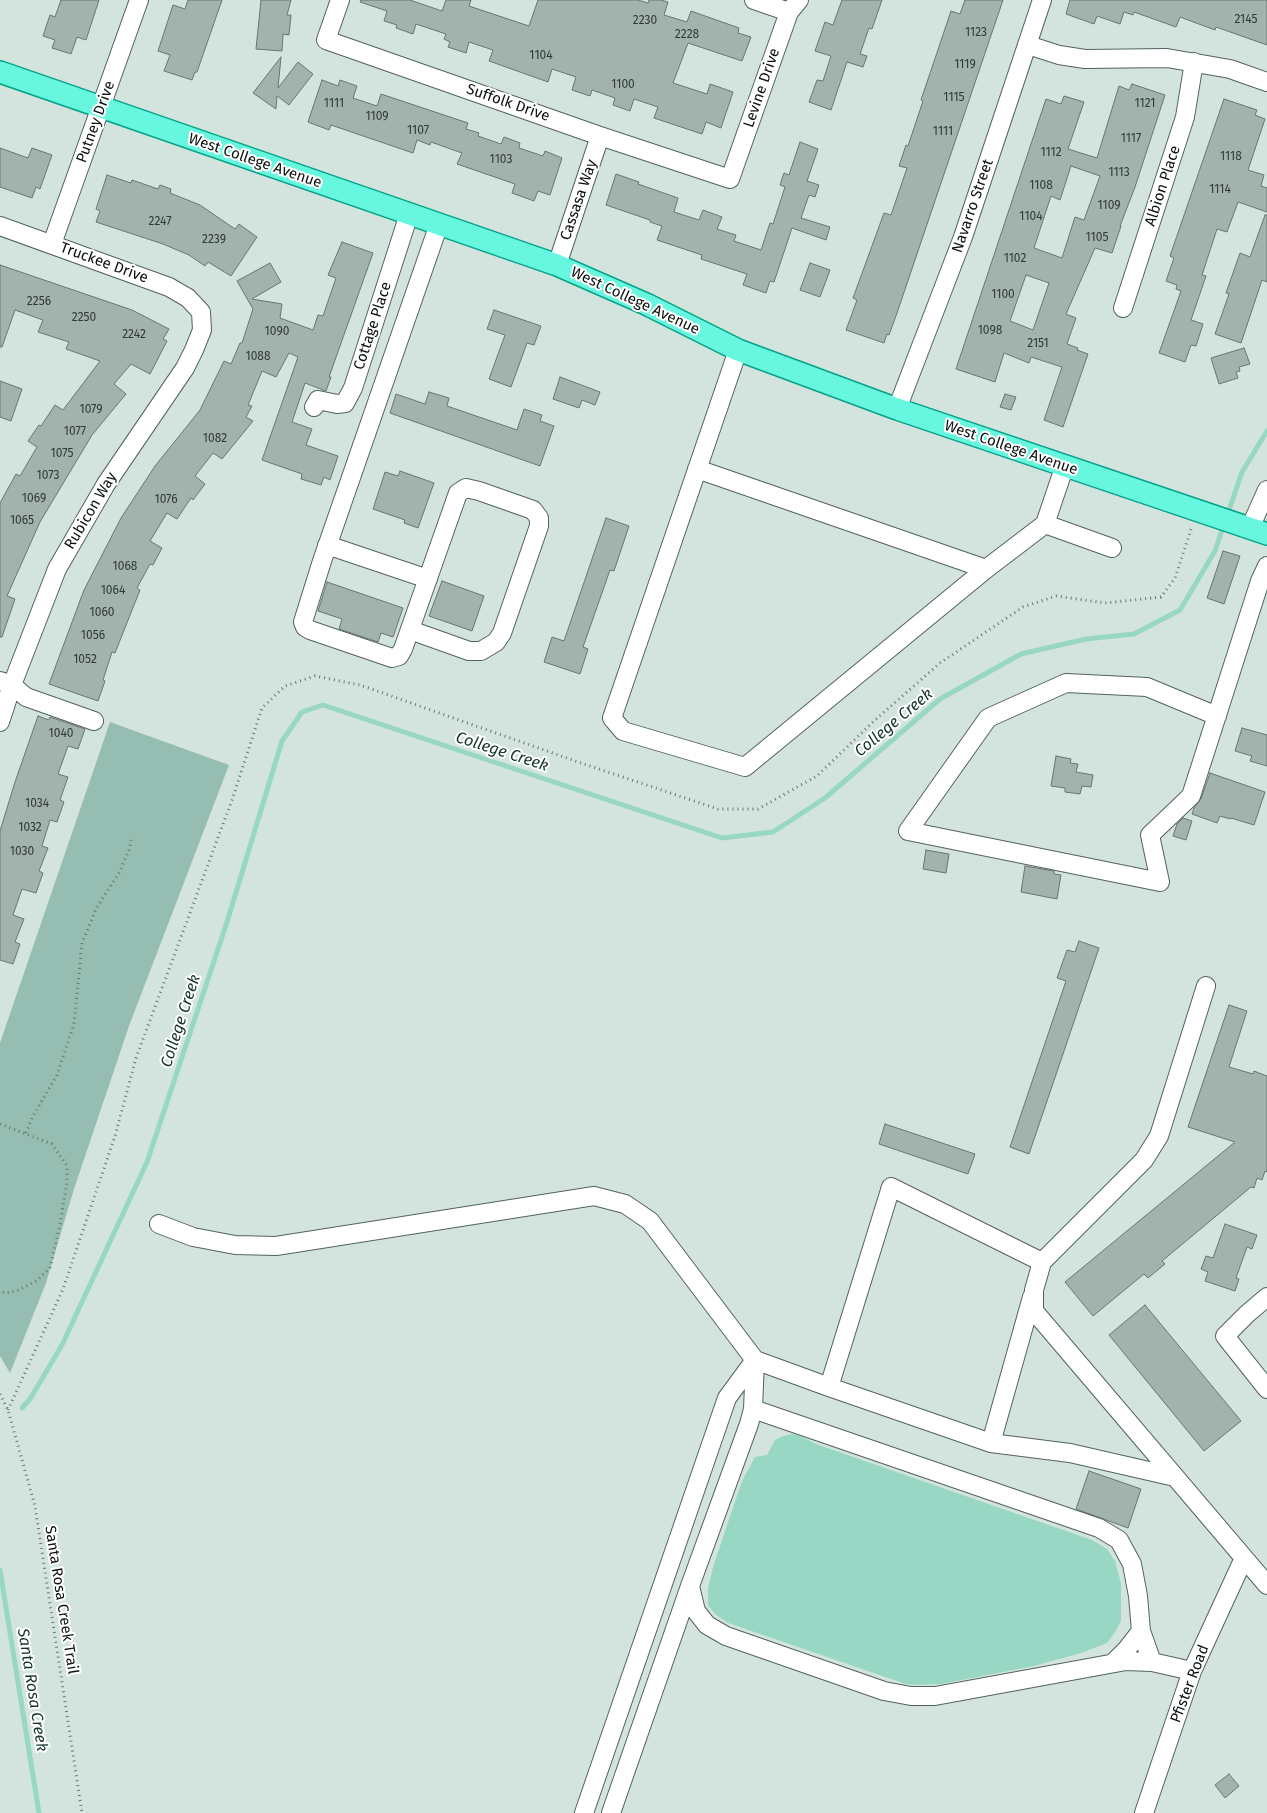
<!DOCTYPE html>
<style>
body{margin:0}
canvas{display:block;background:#d3e4de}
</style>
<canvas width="1267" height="1813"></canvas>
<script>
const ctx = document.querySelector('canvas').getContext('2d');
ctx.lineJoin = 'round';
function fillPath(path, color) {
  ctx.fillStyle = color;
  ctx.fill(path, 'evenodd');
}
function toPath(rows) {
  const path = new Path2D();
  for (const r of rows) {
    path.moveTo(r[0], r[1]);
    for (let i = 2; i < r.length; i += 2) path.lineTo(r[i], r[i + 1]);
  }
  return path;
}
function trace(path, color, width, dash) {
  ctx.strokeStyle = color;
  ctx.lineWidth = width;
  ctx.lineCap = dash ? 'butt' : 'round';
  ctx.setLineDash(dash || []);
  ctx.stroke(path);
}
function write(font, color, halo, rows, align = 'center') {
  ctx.font = font + ' "Fira Sans",sans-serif';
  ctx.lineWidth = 4;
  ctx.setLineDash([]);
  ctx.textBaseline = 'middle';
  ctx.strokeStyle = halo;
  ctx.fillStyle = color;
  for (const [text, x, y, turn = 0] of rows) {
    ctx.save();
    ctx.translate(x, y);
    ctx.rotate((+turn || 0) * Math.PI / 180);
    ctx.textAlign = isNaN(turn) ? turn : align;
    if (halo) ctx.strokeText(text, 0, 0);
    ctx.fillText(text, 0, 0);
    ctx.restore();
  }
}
const green = toPath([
 [110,722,229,765,129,1026,74,1189,46,1283,10,1373,0,1356,0,1043]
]);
const water = toPath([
 [793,1434,800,1436,816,1444,1092,1540,1107,1549,1115,1561,1121,1583,1121,1621,1115,1632,1107,1643,1081,1653,1034,1666,941,1684,918,1685,906,1684,728,1623,716,1615,708,1605,708,1589,713,1567,742,1481,755,1457,767,1455,775,1440,783,1436]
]);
const stream = toPath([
 [1227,516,1242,472,1267,431],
 [22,1408,30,1399,62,1345,147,1162,227,922,282,741,302,712,323,705,722,838,773,832,825,798,940,699,1021,654,1086,639,1134,634,1180,610,1215,551,1224,524],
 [0,1570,39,1813]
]);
const building = toPath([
 [61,0,99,0,86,40,77,37,71,54,52,48,55,40,43,36,50,15,55,17,61,0],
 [188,0,222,0,197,72,195,72,192,80,164,71,170,55,158,51,173,5,185,9,188,0],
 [261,0,291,0,287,15,291,15,289,35,283,34,282,51,256,49,261,0],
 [361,0,410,0,442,11,446,0,471,0,469,6,529,26,538,0,638,0,648,3,649,0,661,0,668,2,664,15,687,22,691,11,739,28,738,33,751,37,742,61,688,43,673,83,707,94,710,84,733,92,721,128,706,122,702,134,654,118,658,107,634,99,630,111,613,105,615,98,592,90,590,96,572,90,576,77,552,69,548,82,489,61,493,50,469,42,466,53,448,47,450,42,444,39,446,34,416,24,413,34,396,28,397,25,384,21,387,11,360,2,361,0],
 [842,0,882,0,872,29,869,28,860,54,867,56,863,67,847,62,831,110,809,102,817,80,823,81,831,56,815,51,825,22,833,25,842,0],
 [965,0,1003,0,897,313,889,335,887,334,884,343,846,330,857,300,853,298,884,213,891,215,907,168,899,166,906,145,908,146,923,101,921,100,951,11,960,14,965,0],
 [1070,0,1267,0,1267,45,1216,27,1215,30,1180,17,1176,27,1134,12,1133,15,1124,12,1120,24,1097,16,1094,24,1066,14,1070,0],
 [281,57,278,88,298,62,313,74,289,105,277,96,276,109,253,93,281,57],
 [322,80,338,86,340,80,357,86,353,98,377,106,381,94,468,123,466,129,479,133,478,136,501,144,504,137,520,143,519,148,543,156,545,151,562,158,550,195,538,191,534,201,512,193,515,184,457,164,462,153,431,142,430,145,417,140,413,153,331,125,329,130,308,122,322,80],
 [1132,84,1165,95,1135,187,1120,226,1121,226,1112,253,1095,248,1066,314,1076,318,1067,344,1078,348,1077,350,1088,354,1063,427,1044,420,1062,367,1031,357,1029,363,1004,353,995,382,956,369,1046,99,1061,104,1064,96,1084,102,1068,149,1097,158,1119,86,1129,90,1132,84],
 [1071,166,1100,176,1084,220,1075,217,1062,258,1034,248,1051,196,1060,200,1071,166],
 [1026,275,1049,283,1033,330,1010,321,1026,275],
 [1224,99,1257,110,1255,115,1265,119,1248,170,1264,175,1261,186,1267,188,1267,212,1238,202,1227,232,1217,229,1202,275,1206,276,1191,320,1203,324,1196,346,1191,345,1185,362,1159,353,1181,291,1176,289,1177,285,1166,281,1174,258,1170,256,1224,99],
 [800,142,818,149,807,181,819,185,815,197,809,195,801,218,830,227,826,240,792,228,774,282,770,281,766,293,743,285,747,274,701,259,702,255,657,240,662,226,650,222,650,220,606,205,616,174,639,182,638,184,678,198,674,212,699,220,703,210,722,217,717,229,736,235,734,241,761,250,770,223,773,224,785,187,780,185,784,173,789,175,800,142],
 [0,148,28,158,32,148,52,155,40,189,36,187,32,198,0,187,0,148],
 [107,175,131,183,132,180,158,189,160,185,171,189,170,193,200,205,235,229,239,224,257,237,231,276,208,262,205,266,189,255,163,244,96,222,100,211,96,209,107,175],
 [1265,215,1267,215,1267,282,1262,280,1241,343,1215,334,1229,294,1226,293,1240,253,1250,257,1265,215],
 [342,242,373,253,329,377,331,377,326,391,305,383,292,422,312,429,306,445,338,456,330,480,324,477,321,485,301,479,302,474,262,460,298,357,289,353,276,377,262,371,248,405,252,406,246,417,253,421,222,459,213,453,195,476,205,484,193,500,191,498,177,519,167,513,150,541,162,548,153,565,150,564,137,588,140,590,115,653,112,652,103,680,105,681,98,701,49,684,84,590,121,518,155,466,200,410,224,361,231,364,240,343,242,343,253,309,237,281,270,263,281,282,252,299,282,304,280,318,313,330,318,315,323,316,336,278,328,275,342,242],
 [810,263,830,270,820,297,800,290,810,263],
 [0,265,132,310,169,329,163,339,167,341,150,374,131,364,114,384,126,394,92,435,40,522,7,596,15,599,2,637,0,637,0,503,16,474,20,476,37,447,28,441,39,425,41,426,55,405,63,410,100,361,66,349,69,342,38,332,43,320,15,310,2,347,0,347,0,265],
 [494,310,541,326,534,345,527,343,511,387,489,379,505,335,487,329,494,310],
 [1244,348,1250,364,1239,367,1240,371,1236,372,1238,378,1219,384,1211,358,1244,348],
 [560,377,600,392,595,405,582,400,579,408,553,399,560,377],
 [0,381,22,389,11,421,0,417,0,381],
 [429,392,449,398,447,406,517,430,524,409,542,415,540,421,554,426,540,466,390,413,396,394,425,404,429,392],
 [1005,394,1016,397,1011,410,1000,407,1005,394],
 [400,471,434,483,418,528,404,523,405,520,373,509,385,472,398,476,400,471],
 [606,518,629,526,614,571,610,570,583,647,588,649,580,674,544,662,552,637,564,641,606,518],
 [1223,551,1240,556,1224,604,1207,598,1223,551],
 [442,581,484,596,472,631,429,616,442,581],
 [327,582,403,608,393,637,381,633,378,642,339,629,342,619,318,611,327,582],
 [38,716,49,720,50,717,85,729,78,749,68,746,58,774,68,777,60,800,64,802,57,822,50,820,42,846,48,848,39,871,43,873,36,893,22,889,13,915,24,919,15,942,20,944,13,964,0,960,0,831,15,782,38,716],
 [1242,728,1267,735,1267,766,1250,761,1252,756,1235,751,1242,728],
 [1056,756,1071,759,1070,763,1078,764,1076,772,1093,775,1091,787,1082,786,1080,794,1065,792,1065,788,1051,786,1056,756],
 [1210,773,1265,792,1254,825,1231,818,1230,819,1220,816,1217,823,1192,814,1194,808,1201,799,1210,773],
 [1183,818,1192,821,1186,840,1173,836,1177,824,1183,818],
 [926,850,949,854,946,873,923,869,926,850],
 [1025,866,1054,871,1054,874,1061,875,1057,899,1021,892,1025,866],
 [1079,941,1099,948,1029,1154,1010,1147,1066,981,1057,978,1067,950,1075,952,1079,941],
 [1229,1005,1247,1011,1229,1067,1253,1074,1254,1071,1267,1076,1267,1172,1265,1171,1262,1180,1257,1178,1254,1188,1251,1187,1162,1261,1165,1264,1148,1278,1144,1274,1093,1316,1065,1282,1235,1142,1188,1127,1229,1005],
 [885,1124,975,1154,968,1174,879,1144,885,1124],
 [1225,1224,1257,1235,1252,1249,1247,1247,1236,1278,1239,1279,1235,1291,1205,1281,1208,1272,1201,1269,1206,1256,1213,1258,1225,1224],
 [1145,1305,1241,1421,1204,1451,1109,1335,1145,1305],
 [1089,1471,1141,1489,1128,1528,1076,1509,1089,1471],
 [1229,1774,1239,1786,1225,1798,1215,1785,1229,1774]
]);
const path = toPath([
 [0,1124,52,1144,67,1166,67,1182,60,1224,50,1268,36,1281,19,1290,6,1293,0,1292],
 [26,1133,33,1116,57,1075,74,1024,82,943,96,909,119,873,129,850,131,840],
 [0,1394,8,1410,35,1506,82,1813],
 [8,1410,63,1289,115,1136,136,1058,232,800,262,708,285,686,315,676,360,685,581,763,718,809,758,809,817,776,874,721,940,663,1023,607,1056,596,1105,603,1161,597,1175,578,1192,526]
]);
const minor = toPath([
 [340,0,326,40,600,136,730,179,789,12,799,0],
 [754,0,789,12],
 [1028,45,1059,55,1085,59,1167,58,1230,69,1267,82],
 [0,226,169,287,188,298,201,312,202,330,194,350,185,368,106,484,57,569,12,685,0,722],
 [52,244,139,0],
 [557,265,600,136],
 [1123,308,1185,117,1194,62],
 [738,350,612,718,623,731,745,767,986,569,1045,524,1065,465],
 [314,407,318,400,337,404,345,403,353,388,409,214],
 [897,409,963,237,1042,0],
 [697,469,986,569],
 [1045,524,1112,548],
 [1250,528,1267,490],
 [327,545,428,579],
 [410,630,469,651,481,651,496,642,502,633,539,526,539,518,533,510,479,491,466,488,458,493,403,649,399,656,392,658,310,630,305,627,303,622,322,561,439,224],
 [0,681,12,685,26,697,94,721],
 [1217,716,1147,687,1066,683,988,718,908,831,1160,882,1150,835,1191,796,1260,581,1267,566],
 [1206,986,1159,1136,1144,1160,1042,1262,1034,1290,1034,1311,1267,1585],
 [159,1224,193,1237,235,1245,276,1246,594,1196,625,1204,650,1221,755,1360,727,1398,584,1813],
 [1032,1297,991,1443,829,1387,891,1187,1042,1262],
 [1267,1297,1247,1314,1225,1336,1267,1389],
 [753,1409,1099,1528,1119,1540,1132,1564,1138,1596,1141,1631],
 [991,1443,1070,1453,1175,1477],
 [690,1586,696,1611,707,1625,726,1636,884,1691,911,1696,935,1696,1126,1661,1152,1662,1192,1671],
 [1113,1663,1127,1649,1141,1631,1152,1662],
 [611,1813,690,1586,749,1424,753,1409,755,1360,829,1387],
 [1144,1813,1192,1671,1244,1558]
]);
const major = toPath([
 [0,72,557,265,646,304,738,350,897,409,1267,534]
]);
const numberNames = [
 ["2145",1246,20],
 ["2230",645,21],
 ["1123",976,33],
 ["2228",687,35],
 ["1104",541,56],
 ["1119",965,65],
 ["1100",623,85],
 ["1115",954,98],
 ["1111",334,104],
 ["1121",1145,104],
 ["1109",377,117],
 ["1107",418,131],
 ["1111",943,132],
 ["1117",1131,139],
 ["1112",1051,153],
 ["1118",1231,157],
 ["1103",501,160],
 ["1113",1119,173],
 ["1108",1041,186],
 ["1114",1220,190],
 ["1109",1109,206],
 ["1104",1031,217],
 ["2247",160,222],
 ["1105",1097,238],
 ["2239",214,240],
 ["1102",1015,259],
 ["1100",1003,295],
 ["2256",39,302],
 ["2250",84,318],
 ["1098",990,331],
 ["1090",277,332],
 ["2242",134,335],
 ["2151",1038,344],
 ["1088",258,357],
 ["1079",91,410],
 ["1077",75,432],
 ["1082",215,439],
 ["1075",62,454],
 ["1073",48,476],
 ["1069",34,499],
 ["1076",166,500],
 ["1065",22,521],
 ["1068",125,567],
 ["1064",113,591],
 ["1060",102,613],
 ["1056",93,636],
 ["1052",85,660],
 ["1040",61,734],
 ["1034",37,804],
 ["1032",30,828],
 ["1030",22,852]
];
const streetNames = [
 ["Levine Drive",762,88,-71],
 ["Suffolk Drive",508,103,19],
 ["Putney Drive",96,122,-70],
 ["West College Avenue",255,161,19],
 ["Albion Place",1163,186,-72],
 ["Cassasa Way",579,200,-71],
 ["Navarro Street",973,206,-71],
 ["Truckee Drive",104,263,20],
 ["West College Avenue",635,301,25],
 ["Cottage Place",373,326,-72],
 ["West College Avenue",1011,448,19],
 ["Rubicon Way",91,511,-59],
 ["Santa Rosa Creek Trail",61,1600,81],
 ["Pfister Road",1190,1684,-69]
];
const waterNames = [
 ["College Creek",894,723,-40],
 ["College Creek",502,752,18],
 ["College Creek",181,1021,-72],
 ["Santa Rosa Creek",32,1690,81]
];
fillPath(green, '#96bdb1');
fillPath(water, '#97d7c4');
trace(stream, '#97d7c4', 5);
fillPath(building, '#a2b2ad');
trace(building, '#677671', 1);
trace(minor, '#53625d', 20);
trace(major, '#04a388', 24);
trace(path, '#6a7571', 3, [1, 4]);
trace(minor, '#fff', 18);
trace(major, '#67f7df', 21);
write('12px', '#313936', null, numberNames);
write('15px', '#0b110f', '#fff', streetNames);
write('italic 16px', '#15342c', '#fff', waterNames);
</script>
